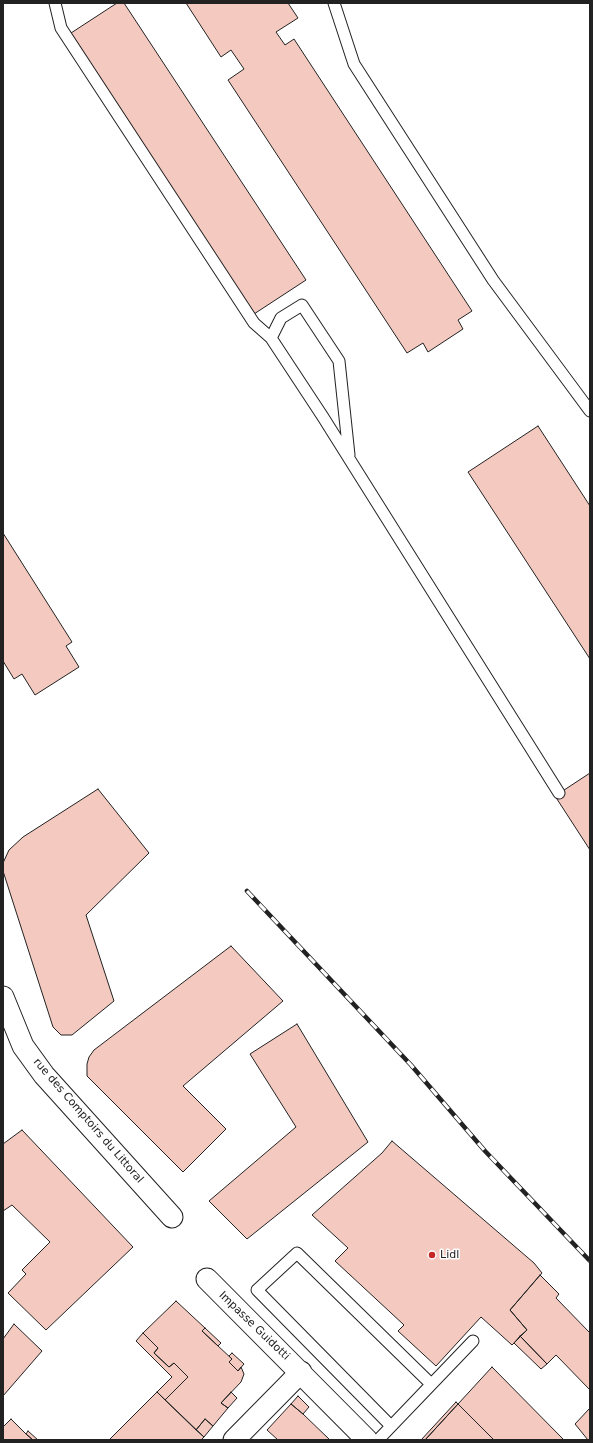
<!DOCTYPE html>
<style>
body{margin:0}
#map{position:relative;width:593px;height:1443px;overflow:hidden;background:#fff;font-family:"DejaVu Sans",sans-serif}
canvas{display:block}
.frame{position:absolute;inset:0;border:4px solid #222;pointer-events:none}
</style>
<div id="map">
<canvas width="593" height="1443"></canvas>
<div class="frame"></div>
</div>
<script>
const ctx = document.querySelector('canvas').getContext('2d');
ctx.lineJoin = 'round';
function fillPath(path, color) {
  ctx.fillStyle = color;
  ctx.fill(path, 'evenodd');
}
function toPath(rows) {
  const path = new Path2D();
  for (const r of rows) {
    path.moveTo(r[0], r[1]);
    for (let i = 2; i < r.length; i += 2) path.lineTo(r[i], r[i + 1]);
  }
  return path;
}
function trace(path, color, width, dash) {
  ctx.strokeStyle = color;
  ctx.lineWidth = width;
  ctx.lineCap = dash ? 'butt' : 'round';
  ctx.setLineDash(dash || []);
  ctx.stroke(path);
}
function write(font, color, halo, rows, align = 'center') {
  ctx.font = font + ' "DejaVu Sans",sans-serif';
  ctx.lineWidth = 3;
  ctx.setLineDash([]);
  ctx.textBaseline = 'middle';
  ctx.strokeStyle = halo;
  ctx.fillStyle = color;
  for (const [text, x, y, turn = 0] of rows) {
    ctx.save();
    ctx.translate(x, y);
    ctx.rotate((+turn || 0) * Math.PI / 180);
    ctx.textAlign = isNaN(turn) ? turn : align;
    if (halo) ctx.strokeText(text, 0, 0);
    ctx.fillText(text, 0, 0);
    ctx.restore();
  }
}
const building = toPath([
 [117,3,124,3,306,280,254,314,71,33,117,3],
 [186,3,288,3,298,18,276,32,285,45,294,39,472,311,458,320,463,329,428,352,423,343,407,353,228,80,244,69,231,50,221,57,186,3],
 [538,426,590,506,590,659,468,472,538,426],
 [3,533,72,642,66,646,79,667,35,695,22,674,14,679,3,661,3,533],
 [590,773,590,850,555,796,590,773],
 [98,789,149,853,86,915,114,1001,72,1035,61,1035,53,1027,3,871,3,863,9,850,23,837,98,789],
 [231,946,283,1001,183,1086,226,1129,183,1172,87,1076,87,1064,89,1057,94,1050,231,946],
 [297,1024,368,1142,247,1239,209,1201,296,1127,250,1054,297,1024],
 [22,1130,133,1247,46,1330,8,1293,26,1274,22,1270,50,1242,12,1205,3,1211,3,1144,22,1130],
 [392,1141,534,1263,542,1273,510,1310,527,1330,512,1345,481,1317,436,1366,398,1331,404,1325,335,1261,348,1248,312,1215,382,1153,392,1141],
 [540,1275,559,1294,556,1298,590,1333,590,1390,556,1355,547,1364,520,1336,527,1330,510,1310,540,1275],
 [176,1301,205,1328,202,1331,232,1359,229,1362,238,1371,241,1367,244,1374,241,1382,221,1403,228,1408,213,1426,205,1419,196,1430,165,1400,188,1377,174,1363,169,1367,154,1353,158,1348,143,1333,176,1301],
 [14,1324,42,1351,3,1396,3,1339,14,1324],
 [205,1328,221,1343,218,1346,202,1331,205,1328],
 [143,1333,158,1348,154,1353,169,1367,174,1363,188,1377,165,1400,157,1392,172,1377,136,1341,143,1333],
 [520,1336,547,1364,541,1369,514,1343,520,1336],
 [232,1353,244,1364,238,1371,229,1362,232,1359,229,1356,232,1353],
 [492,1367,564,1440,494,1440,458,1404,492,1367],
 [157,1392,204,1437,201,1440,109,1440,157,1392],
 [231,1392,237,1398,228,1408,221,1403,231,1392],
 [298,1396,309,1407,303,1414,291,1404,298,1396],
 [456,1402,458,1404,425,1440,421,1440,456,1402],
 [291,1404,303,1414,330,1440,278,1440,267,1430,291,1404],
 [458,1404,494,1440,425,1440,458,1404],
 [590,1408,590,1440,588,1440,575,1424,590,1408],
 [11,1419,26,1434,33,1440,3,1440,3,1427,11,1419],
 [205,1419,213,1426,204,1437,196,1430,205,1419],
 [28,1431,38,1440,33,1440,26,1434,28,1431]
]);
const lane = toPath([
 [55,3,61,28,254,323,271,338,323,417,559,793],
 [334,3,354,64,493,280,590,411],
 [271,338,281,318,302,305,339,361,349,455],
 [391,1426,257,1290,297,1253,431,1384],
 [378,1440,473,1341]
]);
const street = toPath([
 [3,997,23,1046,44,1075,172,1217],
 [207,1279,367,1440],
 [234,1440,301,1372]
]);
const rail = toPath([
 [247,891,411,1065,485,1151,590,1261]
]);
const markers = [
 [432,1255,4,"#c62828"]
];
const streetNames = [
 ["rue des Comptoirs du Littoral",88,1121,49],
 ["Impasse Guidotti",254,1326,44]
];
const poiNames = [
 ["Lidl",440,1255]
];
fillPath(building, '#f3c9c0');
trace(building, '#222', 1);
trace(lane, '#222', 13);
trace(street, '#222', 23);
trace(lane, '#fff', 11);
trace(street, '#fff', 21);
trace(rail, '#222', 4.5);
trace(rail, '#fff', 3, [9]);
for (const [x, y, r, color] of markers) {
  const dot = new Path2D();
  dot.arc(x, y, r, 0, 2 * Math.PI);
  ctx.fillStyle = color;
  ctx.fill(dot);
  trace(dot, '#fff', 1.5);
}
write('11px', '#222', '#fff', streetNames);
write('11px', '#222', '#fff', poiNames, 'left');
</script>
